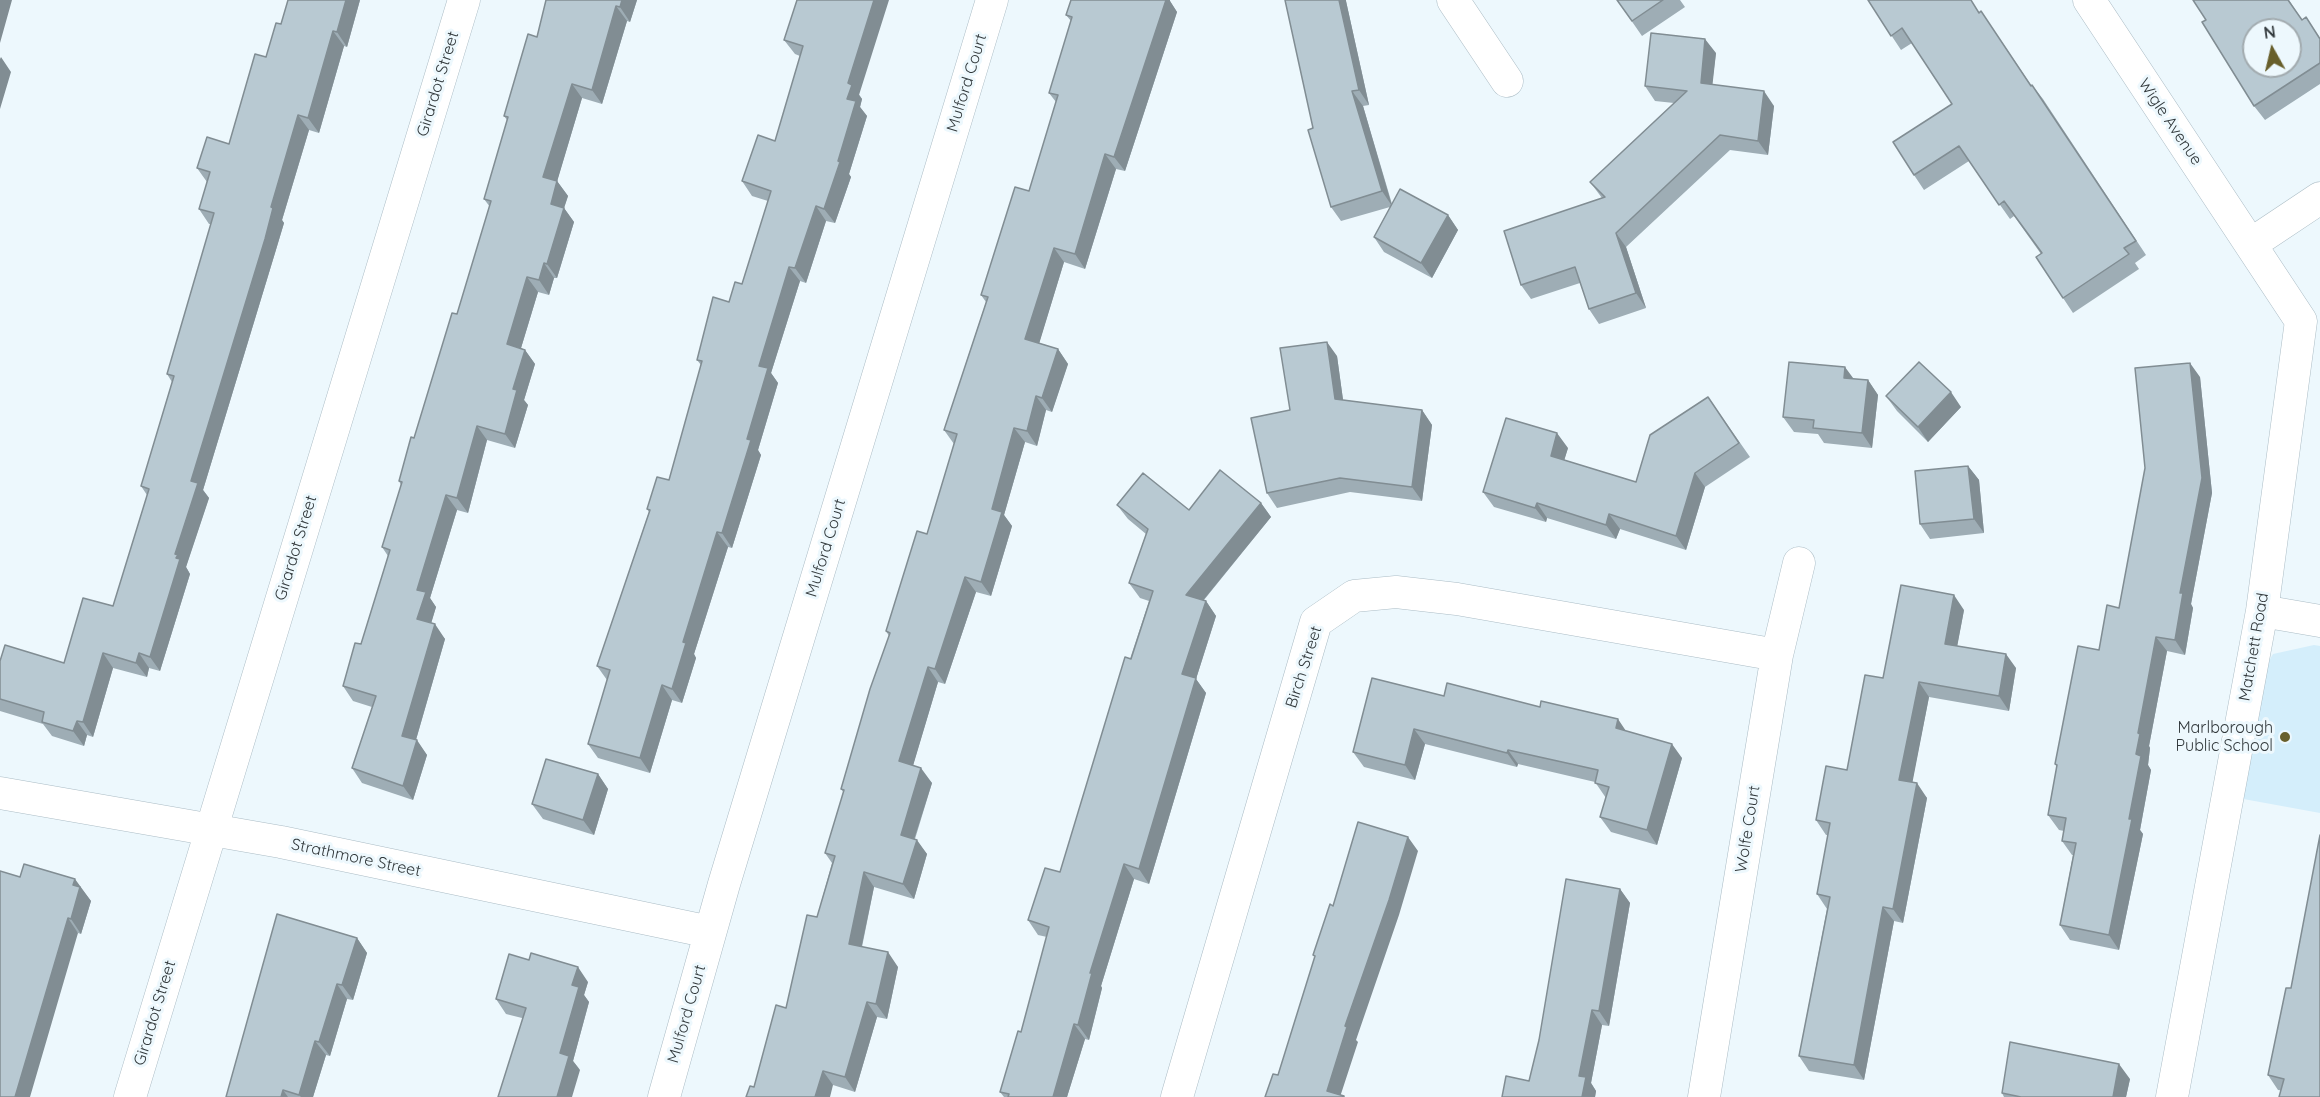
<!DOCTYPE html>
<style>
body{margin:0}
#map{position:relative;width:2320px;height:1097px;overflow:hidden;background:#edf8fd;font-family:Quicksand,sans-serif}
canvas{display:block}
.north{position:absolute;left:2242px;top:18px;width:60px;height:60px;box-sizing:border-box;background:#edf8fd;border:2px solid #a2abaf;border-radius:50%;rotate:352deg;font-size:16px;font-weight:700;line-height:24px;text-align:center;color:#31383b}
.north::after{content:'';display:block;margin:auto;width:21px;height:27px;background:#685f2b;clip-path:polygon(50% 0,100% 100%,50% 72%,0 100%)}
</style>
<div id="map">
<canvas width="2320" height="1097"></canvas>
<div class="north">N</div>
</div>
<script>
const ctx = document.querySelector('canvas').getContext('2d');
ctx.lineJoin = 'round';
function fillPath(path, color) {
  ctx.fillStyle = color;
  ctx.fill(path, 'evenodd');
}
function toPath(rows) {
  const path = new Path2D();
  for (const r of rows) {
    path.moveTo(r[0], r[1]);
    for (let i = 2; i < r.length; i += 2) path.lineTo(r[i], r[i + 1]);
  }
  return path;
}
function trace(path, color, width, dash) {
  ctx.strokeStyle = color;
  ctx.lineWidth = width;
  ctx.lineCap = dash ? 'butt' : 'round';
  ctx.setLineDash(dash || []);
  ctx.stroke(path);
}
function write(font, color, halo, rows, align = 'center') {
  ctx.font = font + ' Quicksand,sans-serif';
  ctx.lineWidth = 6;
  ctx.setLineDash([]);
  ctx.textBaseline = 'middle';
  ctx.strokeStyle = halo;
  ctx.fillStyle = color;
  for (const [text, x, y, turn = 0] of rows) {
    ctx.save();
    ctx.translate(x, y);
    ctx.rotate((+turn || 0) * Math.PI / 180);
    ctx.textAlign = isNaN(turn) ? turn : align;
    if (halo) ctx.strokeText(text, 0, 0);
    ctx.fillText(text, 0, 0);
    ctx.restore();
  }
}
const built = toPath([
 [2314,645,2320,646,2320,813,2238,798,2260,676,2273,654]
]);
const minor = toPath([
 [1453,0,1507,81],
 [2089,0,2301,321,2262,611,2172,1097],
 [2251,244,2320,198],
 [2262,611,2320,621],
 [0,793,281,842,710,932],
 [130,1097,464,0],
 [664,1097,724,884,992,0],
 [1177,1097,1316,622,1354,596,1396,592,1457,599,1777,655],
 [1704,1097,1777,655,1799,563]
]);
const wall = toPath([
 [360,0,347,47,344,46,319,133,309,130,282,220,284,223,275,253,203,490,209,498,186,567,190,574,160,671,149,668,147,677,113,668,93,737,87,735,84,746,52,736,43,724,0,711,0,661,64,663,113,606,147,495,141,486,172,382,167,374,211,224,209,224,199,209,207,182,197,168,229,144,266,57,281,24],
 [546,0,637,0,630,22,627,21,602,104,582,98,557,181,568,196,564,208,574,222,557,278,554,278,549,295,538,292,521,348,525,350,535,364,524,400,528,405,515,448,487,440,468,513,457,510,430,598,436,607,431,623,445,639,416,740,427,755,413,800,362,783,352,768,372,707,353,701,343,686,361,644,388,556,382,547,401,485,399,481,457,314,490,207,484,199,507,120,504,116,537,37],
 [797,0,862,99,860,107,867,116,849,174,851,177,835,223,826,221,806,283,800,281,771,373,778,383,758,450,761,455,732,548,728,547,694,654,696,658,682,703,672,700,650,773,598,758,588,744,607,680,597,666,649,512,647,509,669,480,701,365,697,360,729,302,742,284,768,201,752,196,742,181,775,141,800,56,795,54,784,40],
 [1071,0,1170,0,1170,1,1177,12,1125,171,1116,169,1085,269,1064,262,1039,343,1058,349,1068,364,1052,412,1046,410,1037,446,1025,442,1004,515,1012,526,991,596,976,592,945,684,938,682,913,765,932,783,915,839,927,854,914,899,874,887,862,947,898,967,887,1019,877,1017,855,1092,833,1085,754,1087,786,1008,817,917,832,863,825,853,844,793,841,789,889,636,886,631,927,534,954,444,944,430,986,302,981,295,1029,191,1056,102,1049,93,1071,21,1066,15],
 [1285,0,1346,0,1346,1,1369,105,1363,106,1392,204,1448,215,1458,230,1432,278,1384,252,1374,237,1390,207,1341,221,1331,207],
 [1617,0,1680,0,1685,7,1642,36],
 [1868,0,1980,12,1981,11,2031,85,2032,85,2043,99,2146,255,2135,263,2139,269,2073,313,2036,257,2041,254,2014,216,2010,219,1969,161,1924,190,1914,175,1952,104,1912,43,1901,50],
 [2193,0,2289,0,2302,20,2306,17,2320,38,2320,84,2265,120,2254,106,2206,20],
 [1716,53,1712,84,1774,106,1768,155,1730,150,1626,247,1646,308,1599,324,1589,309,1580,283,1531,299,1521,285,1602,198,1590,182,1674,103,1655,101,1645,86],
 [1337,356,1343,400,1422,410,1432,425,1422,501,1350,492,1277,508,1267,493,1290,410],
 [2200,377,2212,493,2191,604,2193,608,2185,655,2167,651,2149,746,2150,748,2148,765,2151,770,2140,830,2143,834,2119,950,2070,940,2060,925,2073,855,2072,855,2062,841,2064,831,2059,830,2048,815,2057,766,2055,764,2099,650,2119,608],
 [1854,379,1868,380,1878,395,1872,448,1824,443,1818,434,1794,432,1783,417],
 [1886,396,1961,407,1928,442,1897,411],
 [1708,397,1750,457,1705,487,1686,550,1620,529,1616,539,1547,518,1546,522,1494,507,1483,492,1568,448,1564,460,1636,482],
 [1968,466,1979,480,1984,533,1930,539,1920,524],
 [1261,503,1271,517,1204,600,1206,601,1216,616,1196,679,1206,693,1149,884,1134,879,1101,986,1102,988,1089,1040,1085,1039,1067,1097,1004,1097,1000,1092,1021,1032,1047,937,1038,935,1028,920,1060,872,1149,601,1140,598,1129,583,1146,534,1128,519,1117,505,1189,510],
 [1964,610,1957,646,2016,668,2009,711,1929,697,1912,782,1927,798,1903,923,1894,921,1864,1080,1809,1071,1799,1056,1827,909,1817,894,1828,835,1826,835,1816,820,1847,770,1883,678],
 [1444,696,1626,731,1682,758,1657,845,1611,832,1600,817,1606,798,1595,782,1518,764,1517,767,1425,744,1415,780,1364,767,1353,752],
 [598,774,608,789,594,835,543,819,532,804],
 [20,877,80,887,91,901,81,934,78,933],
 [1620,889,1630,903,1609,1026,1602,1025,1591,1083,1596,1091,1595,1097,1529,1081],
 [357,938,367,953,353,1000,347,999,330,1056,326,1055,313,1097,226,1097],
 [588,982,584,995,589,1002,573,1061,580,1070,522,1018,506,1014,496,999],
 [2286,988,2320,1097,2278,1090,2268,1075],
 [2130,1079,2126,1097,2004,1097,2002,1093]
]);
const shadedWall = toPath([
 [0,0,12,0,0,43],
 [346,0,360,0,347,47,337,32],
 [622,0,637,0,630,22,620,7],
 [874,0,889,0,859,95,862,99,860,107,867,116,849,174,851,177,835,223,824,209,838,161,847,99,848,83],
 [1162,0,1170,0,1170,1,1177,12,1125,171,1114,157],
 [1339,0,1346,0,1346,1,1369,105,1359,90],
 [616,6,627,21,602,104,592,90],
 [333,31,344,46,319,133,308,118],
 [1705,39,1716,53,1711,98,1701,83],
 [1,57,11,72,0,109,0,59],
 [572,84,582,98,554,192,543,177],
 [1352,91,1363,106,1392,206,1382,191],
 [1764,91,1774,106,1768,155,1758,141],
 [298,115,309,130,282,220,284,223,275,253,203,490,209,498,186,567,190,574,160,671,150,657,176,558,175,554,191,481],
 [1105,154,1116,169,1085,269,1075,254],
 [557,181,568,196,564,208,574,222,557,278,547,264,551,204],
 [816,206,826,221,806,283,795,268],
 [1448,215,1458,230,1432,278,1421,263],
 [1616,233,1626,247,1646,308,1636,293],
 [1054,248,1064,262,1036,354,1025,339],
 [544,263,554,278,549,295,539,280],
 [789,267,800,281,771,373,778,383,758,450,761,455,732,548,722,533,747,439,759,366],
 [527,277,538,292,518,358,507,344],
 [1327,342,1337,356,1345,414,1335,399],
 [1058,349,1068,364,1052,412,1042,398],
 [525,350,535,364,524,400,528,405,515,448,505,434,513,389],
 [2190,363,2200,377,2212,493,2191,604,2193,608,2185,655,2175,640,2180,593],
 [1845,367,1856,382,1844,378],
 [1868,380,1878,395,1872,448,1862,433],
 [1951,392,1961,407,1928,442,1918,427],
 [1036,396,1046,410,1037,446,1027,431],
 [1422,410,1432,425,1422,501,1412,487],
 [477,426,487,440,468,513,457,498],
 [1014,428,1025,442,1004,515,1012,526,991,596,981,582,992,509],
 [1557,433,1568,448,1561,471,1551,456],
 [1968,466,1979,480,1984,533,1974,519],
 [1695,473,1705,487,1686,550,1676,536],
 [446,495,457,510,430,598,436,607,428,634,417,619,417,590],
 [1261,503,1271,517,1196,609,1186,595],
 [1537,503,1547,518,1546,522,1535,508],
 [1609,514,1620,529,1616,539,1606,525],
 [717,532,728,547,694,654,696,658,682,703,672,689,683,642],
 [965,577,976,592,945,684,935,669],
 [1954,595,1964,610,1955,658,1945,644],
 [1206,601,1216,616,1196,679,1206,693,1149,884,1139,869,1182,674],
 [435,624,445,639,413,750,402,736],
 [2156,637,2167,651,2149,746,2150,748,2148,765,2151,770,2140,830,2143,834,2119,950,2109,935,2129,819,2138,733],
 [103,653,113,668,93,737,83,722],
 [139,653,149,668,147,677,136,663],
 [2006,654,2016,668,2009,711,1999,696],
 [928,667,938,682,910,776,899,761],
 [1919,682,1929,697,1910,795,1899,780],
 [662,685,672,700,650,773,640,758],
 [1618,719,1628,734,1616,728],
 [77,721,87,735,84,746,73,731],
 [1414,729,1425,744,1415,780,1405,765],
 [417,740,427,755,413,800,403,786],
 [1672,744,1682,758,1657,845,1647,830],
 [1508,750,1518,764,1517,767,1507,753],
 [921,768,932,783,911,849,901,835],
 [598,774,608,789,594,835,583,820],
 [1917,783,1927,798,1903,923,1893,909],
 [1408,837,1418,851,1399,915,1356,1040,1358,1042,1340,1097,1327,1091,1345,1026],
 [917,840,927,854,914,899,903,884],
 [1124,864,1134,879,1101,986,1102,988,1089,1040,1078,1025,1090,973],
 [864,872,874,887,859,959,849,944],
 [75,879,91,901,81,934,71,919,73,885],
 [1620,889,1630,903,1609,1026,1599,1011],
 [1883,907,1894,921,1864,1080,1854,1065],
 [68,918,78,933,30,1097,15,1097],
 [357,938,367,953,353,1000,342,985],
 [888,952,898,967,887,1019,876,1004],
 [578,967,588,982,584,995,589,1002,573,1061,580,1070,572,1097,557,1097,560,1053,572,985],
 [337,984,347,999,330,1056,319,1042],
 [867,1002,877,1017,855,1092,845,1077],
 [1592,1010,1602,1025,1591,1083,1596,1091,1595,1097,1582,1097,1579,1076],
 [1074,1024,1085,1039,1067,1097,1053,1097],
 [315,1041,326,1055,313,1097,301,1097,299,1095],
 [2119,1064,2130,1079,2126,1097,2113,1097],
 [823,1071,833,1085,830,1097,815,1097],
 [283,1090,288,1097,281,1097]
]);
const building = toPath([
 [288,0,346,0,337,32,333,31,308,118,298,115,271,207,273,208,265,239,191,481,198,483,175,554,178,555,176,558,180,559,150,657,139,653,136,663,103,653,83,722,77,721,73,731,42,722,44,712,0,699,0,661,5,645,64,663,83,598,113,606,149,489,141,486,174,376,167,374,214,213,199,209,210,172,197,168,207,137,229,144,255,54,266,57,276,23,281,24,288,0],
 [546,0,622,0,620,7,616,6,592,90,572,84,543,177,557,181,551,204,564,208,547,264,544,263,539,280,527,277,507,344,525,350,513,389,517,390,505,434,477,426,457,498,446,495,417,590,426,592,417,619,435,624,402,736,417,740,403,786,352,768,376,696,343,686,355,643,361,644,390,550,382,547,402,482,399,481,411,437,414,438,452,313,457,314,491,201,484,199,508,117,504,116,528,34,537,37,546,0],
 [797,0,874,0,848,83,852,85,847,99,856,101,838,161,840,162,824,209,816,206,795,268,789,267,759,366,768,368,747,439,751,440,722,533,717,532,683,642,686,643,672,689,662,685,640,758,588,744,610,670,597,666,650,510,647,509,657,477,669,480,702,361,697,360,713,297,729,302,735,282,742,284,771,191,742,181,758,135,775,141,803,46,784,40,797,0],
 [1071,0,1166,0,1114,157,1105,154,1075,254,1054,248,1025,339,1058,349,1042,398,1036,396,1027,431,1014,428,992,509,1002,512,981,582,965,577,935,669,928,667,899,761,921,768,901,835,917,840,903,884,864,872,849,944,888,952,876,1004,867,1002,845,1077,823,1071,815,1097,746,1097,750,1086,754,1087,776,1005,786,1008,807,915,817,917,835,856,825,853,844,790,841,789,870,689,890,633,886,631,917,531,927,534,957,434,944,430,988,297,981,295,1015,187,1029,191,1058,95,1049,93,1072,17,1066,15,1071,0],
 [1285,0,1339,0,1359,90,1352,91,1382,191,1331,207,1308,130,1313,128,1285,0],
 [1617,0,1663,0,1632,21,1617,0],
 [1868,0,1971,0,1979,13,1981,11,2031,86,2032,85,2136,241,2124,248,2129,254,2063,298,2036,257,2042,253,2004,201,1999,205,1959,146,1914,175,1893,142,1952,104,1902,28,1891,36,1868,0],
 [2193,0,2288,0,2302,20,2306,17,2320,39,2320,63,2254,106,2202,22,2206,20,2193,0],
 [2254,30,2290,30,2290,66,2254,66,2254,30],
 [1651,33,1705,39,1701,83,1764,91,1758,141,1720,135,1616,233,1636,293,1589,309,1575,267,1521,285,1504,231,1605,197,1590,182,1687,91,1645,86,1651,33],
 [1400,189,1448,215,1421,263,1374,237,1400,189],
 [1327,342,1335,399,1422,410,1412,487,1340,478,1267,493,1251,418,1290,410,1280,348,1327,342],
 [1789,362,1845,367,1844,378,1868,380,1862,433,1813,428,1814,420,1783,417,1789,362],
 [1919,362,1951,392,1918,427,1886,396,1919,362],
 [2190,363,2202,478,2180,593,2183,593,2175,640,2156,637,2138,733,2140,734,2136,754,2141,756,2129,819,2132,819,2109,935,2060,925,2076,843,2062,841,2066,818,2048,815,2057,765,2055,764,2078,646,2099,650,2107,605,2119,608,2145,468,2135,368,2190,363],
 [1708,397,1739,443,1695,473,1676,536,1609,514,1606,525,1537,503,1535,508,1483,492,1506,418,1557,433,1551,456,1636,482,1650,435,1708,397],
 [1968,466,1974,519,1920,524,1915,471,1968,466],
 [1220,470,1261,503,1186,595,1206,601,1182,674,1196,678,1139,869,1124,864,1090,973,1092,973,1078,1025,1074,1024,1053,1097,1008,1097,1009,1094,1000,1092,1018,1031,1021,1032,1049,927,1028,920,1045,868,1060,872,1125,657,1131,659,1153,591,1129,583,1148,529,1117,505,1143,473,1189,510,1220,470],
 [1901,585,1954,595,1945,644,2006,654,1999,696,1919,682,1899,780,1917,783,1893,909,1883,907,1854,1065,1799,1056,1830,897,1817,894,1830,823,1816,820,1826,766,1847,770,1865,675,1883,678,1901,585],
 [1372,678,1444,696,1447,683,1540,707,1541,701,1618,719,1616,728,1672,744,1647,830,1600,817,1609,787,1595,783,1598,770,1508,750,1507,753,1414,729,1405,765,1353,752,1372,678],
 [546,759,598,774,583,820,532,804,546,759],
 [1358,822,1408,837,1389,900,1345,1026,1347,1027,1327,1091,1344,1096,1344,1097,1265,1097,1273,1074,1278,1075,1315,956,1313,955,1330,904,1333,906,1358,822],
 [2320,835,2320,1097,2279,1097,2284,1079,2268,1075,2286,988,2291,988,2320,835],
 [24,864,75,879,73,885,80,887,71,919,68,918,15,1097,0,1097,0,871,20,877,24,864],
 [1566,879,1620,889,1599,1011,1592,1010,1579,1076,1586,1077,1582,1097,1502,1097,1506,1076,1529,1081,1539,1040,1566,879],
 [277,914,357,938,342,985,337,984,319,1042,315,1041,299,1095,283,1090,281,1097,226,1097,277,914],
 [531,953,578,967,572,985,579,987,560,1053,569,1056,557,1097,498,1097,526,1008,496,999,509,954,529,960,531,953],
 [2010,1042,2119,1064,2113,1097,2021,1097,2002,1093,2010,1042]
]);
const markers = [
 [2285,737,6,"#685f2b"]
];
const streetNames = [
 ["Mulford Court",967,83,-73],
 ["Girardot Street",438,84,-73],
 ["Wigle Avenue",2170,122,56],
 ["Girardot Street",296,548,-73],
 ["Mulford Court",826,548,-73],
 ["Matchett Road",2254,647,-80],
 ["Birch Street",1304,667,-72],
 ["Wolfe Court",1748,829,-81],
 ["Strathmore Street",356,858,12],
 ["Girardot Street",155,1013,-73],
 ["Mulford Court",687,1014,-74]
];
const poiNames = [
 ["Marlborough",2273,728],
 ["Public School",2273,746]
];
fillPath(built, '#d4eefb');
trace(minor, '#abbcc5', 33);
trace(minor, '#fff', 32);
fillPath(wall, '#9eadb5');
fillPath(shadedWall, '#818d93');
fillPath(building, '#b8c9d2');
trace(building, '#818d93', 1.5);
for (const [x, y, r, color] of markers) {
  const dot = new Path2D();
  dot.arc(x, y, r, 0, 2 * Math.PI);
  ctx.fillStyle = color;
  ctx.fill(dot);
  trace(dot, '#edf8fd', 2);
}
write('16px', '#31383b', '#edf8fd', streetNames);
write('16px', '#31383b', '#edf8fd', poiNames, 'right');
</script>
